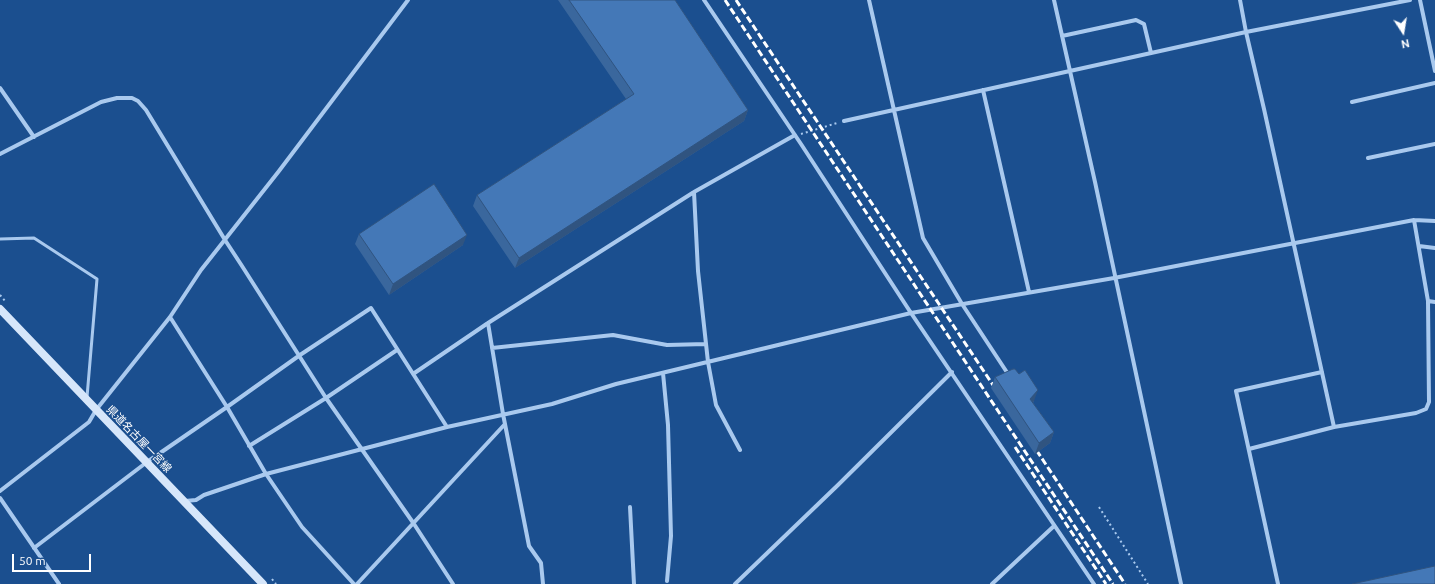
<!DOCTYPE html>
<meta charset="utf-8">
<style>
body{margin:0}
#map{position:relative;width:1435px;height:584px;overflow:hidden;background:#1b4f8f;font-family:Ubuntu,sans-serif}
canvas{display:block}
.north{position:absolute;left:1383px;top:12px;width:40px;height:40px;-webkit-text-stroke:3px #1b4f8f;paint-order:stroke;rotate:168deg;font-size:11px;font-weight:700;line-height:16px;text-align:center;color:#fff}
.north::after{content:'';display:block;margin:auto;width:14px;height:18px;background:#fff;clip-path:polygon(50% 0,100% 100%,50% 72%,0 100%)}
.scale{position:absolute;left:12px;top:554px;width:79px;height:18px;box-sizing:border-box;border:2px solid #fff;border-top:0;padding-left:5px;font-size:12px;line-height:14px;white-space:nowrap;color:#fff;-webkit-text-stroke:3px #1b4f8f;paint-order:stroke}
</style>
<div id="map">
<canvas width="1435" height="584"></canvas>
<div class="north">N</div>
<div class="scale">50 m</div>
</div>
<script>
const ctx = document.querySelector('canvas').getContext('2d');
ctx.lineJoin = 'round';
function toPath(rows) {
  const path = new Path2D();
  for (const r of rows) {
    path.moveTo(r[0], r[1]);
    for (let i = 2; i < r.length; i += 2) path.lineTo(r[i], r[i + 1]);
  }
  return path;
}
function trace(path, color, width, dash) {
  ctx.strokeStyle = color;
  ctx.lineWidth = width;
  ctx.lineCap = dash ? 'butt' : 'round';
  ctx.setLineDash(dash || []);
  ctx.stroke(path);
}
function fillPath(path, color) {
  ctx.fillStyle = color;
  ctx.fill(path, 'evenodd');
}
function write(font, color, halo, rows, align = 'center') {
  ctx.font = font + ' Ubuntu,"Noto Sans JP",sans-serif';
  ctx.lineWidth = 3;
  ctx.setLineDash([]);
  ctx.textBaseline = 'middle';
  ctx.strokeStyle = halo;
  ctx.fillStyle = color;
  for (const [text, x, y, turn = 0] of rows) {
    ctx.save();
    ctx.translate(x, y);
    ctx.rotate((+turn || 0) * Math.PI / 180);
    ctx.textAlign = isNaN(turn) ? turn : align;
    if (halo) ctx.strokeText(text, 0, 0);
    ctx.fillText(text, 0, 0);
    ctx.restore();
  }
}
const path = toPath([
 [801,134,837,123],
 [0,295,6,302],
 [1099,507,1148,584],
 [272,579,276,584]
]);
const lane = toPath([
 [0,239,34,238,97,279,87,397]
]);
const street = toPath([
 [704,0,801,144,911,313,1094,584],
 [869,0,923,238,962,304,1010,377],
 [1054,0,1095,182,1181,584],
 [1240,0,1246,32,1264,109,1334,427],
 [1420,0,1435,71],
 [1062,36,1136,20,1144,24,1151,53],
 [0,88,34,137],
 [983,90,1029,292],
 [1352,102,1435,83],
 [844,121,1246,32,1410,0],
 [0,154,101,102,117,98,132,98,138,101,146,110,225,240,242,266,326,398,414,524,453,584],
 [1368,158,1435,144],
 [694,192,698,271,708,362,716,405,740,450],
 [1419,246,1435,248],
 [1428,301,1435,302],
 [170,317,227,407,266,474,302,527,354,584],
 [488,323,503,414,529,546,541,563,543,584],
 [492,348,613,335,667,345,706,344],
 [663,373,668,425,671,536,667,581],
 [413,374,488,323,694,192,795,135],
 [249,446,326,398,397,350],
 [1249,449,1334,427,1416,413,1426,409,1429,402,1428,301,1414,220],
 [0,491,89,422,96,410,170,317,201,270,279,171,408,0],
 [0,498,59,584],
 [185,501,196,500,204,495,266,474,447,427,552,404,616,384,911,313,1114,278,1414,220,1435,221],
 [630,507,634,584],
 [34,548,147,462,227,407,300,355,371,308,447,427],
 [357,584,505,424],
 [735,584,838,485,952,372],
 [992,584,1054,526],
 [1278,584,1236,391,1322,372]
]);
const secondary = toPath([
 [0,309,263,584]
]);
const rail = toPath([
 [725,0,1113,584],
 [736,0,999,394],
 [1031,442,1125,584],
 [1015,447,1106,584]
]);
const wall = toPath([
 [558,0,675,0,748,110,744,121,515,268,473,206,477,195,626,99],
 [359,234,463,245,389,295,355,244],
 [1019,374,1034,401,1033,403,1054,432,1050,443,1035,454,991,388,995,377]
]);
const shadedWall = toPath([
 [748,110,744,121,515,268,519,258],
 [467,235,463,245,389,295,393,284],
 [1038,390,1034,401,1026,410,1030,399],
 [1054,432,1050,443,1035,454,1039,443]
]);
const building = toPath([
 [569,0,675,0,748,110,519,258,477,195,634,94,569,0],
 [434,184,467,235,393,284,359,234,434,184],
 [1013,369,1015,369,1019,374,1025,370,1038,390,1030,399,1054,432,1039,443,995,377,1013,369],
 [1435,566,1435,584,1352,584,1435,566]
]);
const streetNames = [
 ["県道名古屋一宮線",139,439,46]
];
trace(path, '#a9c9ee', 2, [2, 3]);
trace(lane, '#a9c9ee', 3);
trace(street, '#a9c9ee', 4);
trace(secondary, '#d6e6fa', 8);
trace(rail, '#fff', 3, [7, 3]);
fillPath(wall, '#3a679d');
fillPath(shadedWall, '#305480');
fillPath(building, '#4478b7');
trace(building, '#305480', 1);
write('11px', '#fff', '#1b4f8f', streetNames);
</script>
